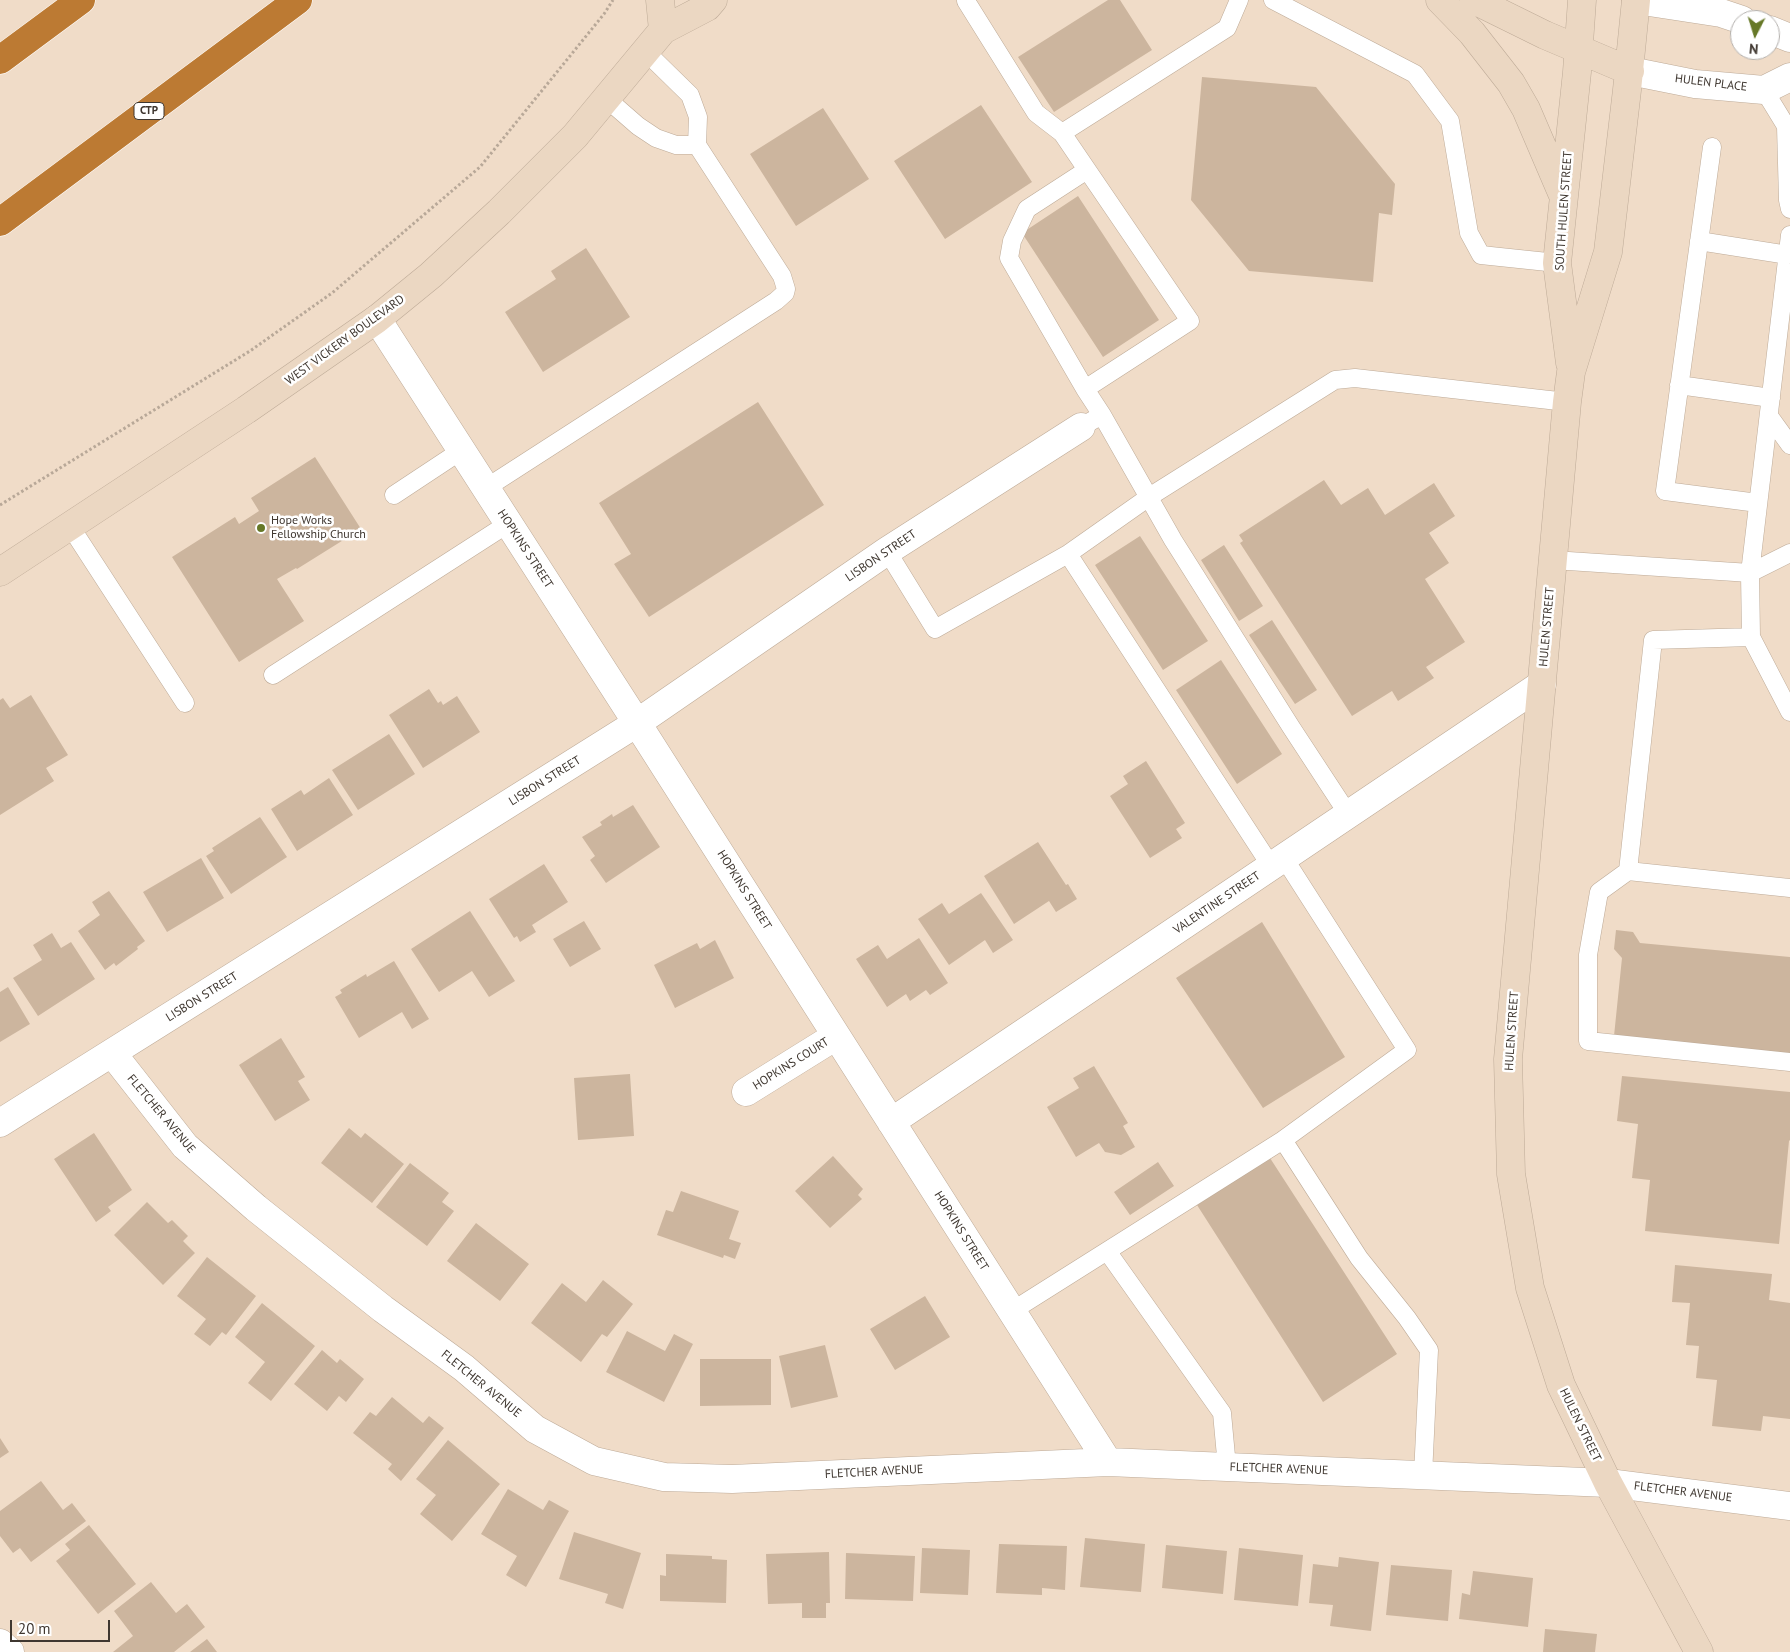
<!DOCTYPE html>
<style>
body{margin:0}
#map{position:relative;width:1790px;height:1652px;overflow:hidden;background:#f0dcc8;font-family:"PT Sans",sans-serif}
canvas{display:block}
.north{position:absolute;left:1730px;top:10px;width:50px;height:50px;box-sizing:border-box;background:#fff;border:1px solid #b2afac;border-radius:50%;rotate:185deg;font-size:14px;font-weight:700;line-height:20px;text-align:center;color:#3f3730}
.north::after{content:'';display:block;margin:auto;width:18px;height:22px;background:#667827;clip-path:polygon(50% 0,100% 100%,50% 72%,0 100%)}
.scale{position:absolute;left:10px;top:1620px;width:100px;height:22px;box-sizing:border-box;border:2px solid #3f3730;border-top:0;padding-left:6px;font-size:15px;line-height:18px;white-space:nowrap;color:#3f3730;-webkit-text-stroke:4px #fff;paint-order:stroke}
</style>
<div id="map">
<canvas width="1790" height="1652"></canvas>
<div class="north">N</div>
<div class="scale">20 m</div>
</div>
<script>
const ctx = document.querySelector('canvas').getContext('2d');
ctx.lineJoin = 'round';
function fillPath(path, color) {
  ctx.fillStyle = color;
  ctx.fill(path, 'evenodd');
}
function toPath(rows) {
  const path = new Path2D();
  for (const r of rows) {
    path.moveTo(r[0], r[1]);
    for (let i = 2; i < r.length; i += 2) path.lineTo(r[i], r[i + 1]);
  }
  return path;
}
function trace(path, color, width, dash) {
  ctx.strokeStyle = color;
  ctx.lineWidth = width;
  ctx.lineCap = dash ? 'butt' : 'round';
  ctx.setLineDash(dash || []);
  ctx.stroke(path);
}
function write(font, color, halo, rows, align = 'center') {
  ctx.font = font + ' "PT Sans",sans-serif';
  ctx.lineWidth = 5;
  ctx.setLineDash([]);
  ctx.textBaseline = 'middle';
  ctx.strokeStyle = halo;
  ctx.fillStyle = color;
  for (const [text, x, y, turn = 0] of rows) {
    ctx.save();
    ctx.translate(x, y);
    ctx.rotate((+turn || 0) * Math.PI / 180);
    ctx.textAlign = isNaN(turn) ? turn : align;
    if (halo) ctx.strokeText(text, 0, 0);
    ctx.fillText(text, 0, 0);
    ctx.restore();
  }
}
const building = toPath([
 [1108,0,1120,0,1152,50,1054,112,1018,57],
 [1202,77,1316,87,1395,184,1392,215,1379,213,1373,282,1249,271,1191,200],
 [981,105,1032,182,945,239,894,161],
 [823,108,869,179,796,226,750,154],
 [1078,196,1159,320,1103,357,1022,233],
 [586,248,630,317,543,372,505,312,556,279,551,271],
 [758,402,824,505,649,617,614,564,631,554,599,503],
 [315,457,361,529,297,569,296,568,277,579,304,621,239,662,172,557,235,517,239,524,259,511,251,498],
 [1324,480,1341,505,1368,488,1385,515,1434,483,1455,516,1429,533,1449,563,1425,579,1465,642,1426,667,1434,678,1398,701,1392,691,1352,716,1240,543,1243,541,1239,535],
 [1140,536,1208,641,1163,670,1095,565],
 [1224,545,1263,606,1239,621,1201,560],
 [1272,620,1317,690,1295,704,1249,635],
 [1221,660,1282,754,1237,784,1176,690],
 [429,689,438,703,441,701,443,705,457,696,480,732,423,768,389,715],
 [31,695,68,755,46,768,54,781,0,815,0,700,3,698,10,708],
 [389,734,415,774,358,810,332,770],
 [1146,761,1185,823,1176,829,1182,838,1150,858,1110,796,1128,784,1123,776],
 [329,778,353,815,297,851,271,809,301,790,304,795],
 [633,805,660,847,606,883,590,860,595,856,582,837,602,825,600,822,612,814,613,817],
 [260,817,287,857,231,894,206,856,214,851,212,848],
 [1038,842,1066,885,1068,884,1077,899,1056,912,1049,901,1014,924,984,876],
 [201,858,224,898,167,932,143,892],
 [544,864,568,902,532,925,536,932,520,942,517,936,514,938,489,899],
 [109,891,145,941,137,947,138,949,116,966,114,963,105,970,78,931,100,915,92,902],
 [981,893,1013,940,993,953,985,940,949,965,918,919,942,903,949,914],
 [470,911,515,981,489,997,472,971,439,992,411,949],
 [584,921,601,949,570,967,553,939],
 [1262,922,1345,1057,1263,1108,1176,978],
 [1616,930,1633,932,1640,943,1790,957,1790,1053,1614,1036,1622,958,1614,949],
 [52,933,61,948,71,942,95,979,38,1016,13,978,42,960,33,945],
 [919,938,948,983,930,995,926,990,910,1001,906,994,887,1007,856,959,878,945,887,959],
 [715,940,734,978,675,1008,654,965,697,943,700,949],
 [394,961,429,1019,412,1029,402,1012,359,1038,335,997,342,993,340,990,366,974,367,977],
 [8,987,30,1024,0,1042,0,992],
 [281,1038,305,1077,298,1081,310,1100,275,1121,239,1065],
 [1094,1066,1128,1123,1123,1126,1135,1147,1121,1155,1105,1152,1099,1143,1076,1157,1047,1107,1079,1088,1073,1078],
 [630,1074,634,1136,578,1140,574,1078],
 [1622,1076,1790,1092,1790,1140,1789,1141,1779,1244,1645,1231,1650,1180,1632,1178,1638,1124,1617,1121],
 [349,1128,361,1138,365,1133,404,1164,372,1203,321,1163],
 [94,1133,132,1190,108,1207,111,1211,96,1222,54,1159],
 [833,1156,863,1189,858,1195,862,1199,830,1228,795,1191],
 [1270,1158,1397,1354,1323,1402,1197,1205],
 [1158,1162,1174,1186,1130,1215,1114,1192],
 [410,1163,449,1193,442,1202,454,1211,427,1246,376,1207],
 [681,1191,739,1211,729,1239,741,1243,735,1259,724,1255,723,1258,657,1235,666,1210,673,1212],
 [147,1202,168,1223,172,1220,188,1236,183,1241,195,1253,163,1285,114,1235],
 [476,1223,529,1264,500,1301,447,1261],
 [207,1257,256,1296,226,1335,222,1332,210,1346,194,1334,206,1319,177,1296],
 [1675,1265,1772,1274,1769,1300,1790,1303,1790,1419,1763,1416,1761,1431,1712,1426,1717,1380,1696,1378,1699,1346,1686,1345,1690,1303,1672,1302],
 [603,1280,633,1304,607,1337,602,1334,581,1362,531,1323,562,1283,586,1302],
 [925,1296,950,1337,895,1370,870,1329],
 [262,1303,315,1346,271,1401,248,1383,265,1362,235,1337],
 [627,1331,665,1351,674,1334,693,1344,664,1402,606,1372],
 [825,1345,838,1397,791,1408,779,1356],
 [322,1350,337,1363,340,1359,364,1379,346,1402,339,1396,327,1411,294,1384],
 [700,1359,771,1359,771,1405,700,1406],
 [392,1397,423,1423,429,1416,444,1428,401,1481,388,1469,392,1464,353,1433,370,1412,376,1416],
 [0,1438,9,1452,0,1458],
 [448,1440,500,1484,452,1541,420,1514,436,1495,416,1479],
 [41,1481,63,1510,72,1503,86,1521,31,1562,20,1548,13,1553,0,1536,0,1511],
 [508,1489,543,1510,549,1500,569,1511,526,1587,506,1575,517,1556,481,1534],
 [89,1525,136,1584,98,1614,56,1561,70,1550,65,1544],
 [574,1532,641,1553,623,1609,605,1603,608,1594,559,1579],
 [1085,1538,1145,1544,1141,1592,1080,1587],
 [999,1544,1067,1546,1065,1590,1042,1588,1042,1595,996,1593],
 [1166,1545,1227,1551,1223,1594,1162,1588],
 [922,1548,970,1550,968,1595,920,1593],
 [1239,1548,1303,1555,1298,1606,1234,1600],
 [829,1552,830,1603,826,1603,826,1618,802,1618,802,1603,768,1604,766,1554],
 [846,1553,915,1556,913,1601,845,1599],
 [666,1554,712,1556,712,1559,727,1560,726,1603,660,1601,660,1575,666,1576],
 [1339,1557,1379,1562,1371,1631,1330,1626,1333,1605,1309,1603,1313,1564,1338,1567],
 [1391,1565,1452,1570,1448,1621,1386,1615],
 [1473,1571,1533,1578,1528,1627,1459,1619,1462,1593,1470,1595],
 [151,1582,176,1613,187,1604,205,1627,174,1652,113,1652,133,1636,114,1611],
 [1545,1629,1597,1634,1595,1652,1543,1652],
 [207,1639,217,1652,190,1652]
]);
const path = toPath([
 [0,505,250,351,332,293,480,167,604,14,613,0]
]);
const lane = toPath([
 [967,0,966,1,1036,113,1062,133],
 [1273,0,1415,74,1450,121,1469,233,1481,255,1557,263],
 [1764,90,1786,126,1788,200,1790,209],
 [607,99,638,126,656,138,676,145,697,145,698,117,690,95,645,51],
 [1712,147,1665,491,1758,503],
 [1699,241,1788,255],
 [1679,385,1771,398],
 [1085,389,1009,258,1012,241,1027,209,1087,170],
 [1102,415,1173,540,1291,727,1348,814],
 [1769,416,1790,445],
 [1081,427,1102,415,1085,389,1190,321,1062,133,1227,28,1239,0],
 [486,488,776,301,785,293,786,289,782,276,697,145],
 [394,495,462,450],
 [70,526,185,703],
 [887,551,935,629,1068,554],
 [1553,560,1750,573,1790,553],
 [1751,637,1790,712],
 [273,675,509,523],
 [1271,866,1068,554,1149,497,1335,380,1355,378,1567,402],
 [1628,871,1653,640,1751,637,1750,573,1790,235],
 [1790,888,1628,871,1599,892,1588,955,1588,1041,1790,1062],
 [1283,1140,1359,1258,1407,1318,1429,1350,1423,1475],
 [1107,1251,1222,1413,1227,1467],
 [1012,1311,1283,1140,1407,1050,1284,858]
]);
const street = toPath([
 [1636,0,1721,13,1742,20],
 [1770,30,1790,38],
 [1630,71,1695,84,1764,90,1790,77],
 [377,319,637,723,1108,1462],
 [112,1053,185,1146,256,1208,383,1309,464,1368,535,1429,594,1461,664,1477,732,1479,1108,1462,1608,1483,1790,1506],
 [746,1092,836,1036],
 [891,1122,1542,684],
 [0,1123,637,723,887,551,1081,427],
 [0,1643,10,1652]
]);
const secondary = toPath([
 [660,0,663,30],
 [1440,0,1472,33,1511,83,1526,109,1562,193],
 [1474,0,1545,35,1630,71],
 [1636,0,1627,90,1608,252,1571,372,1567,402,1508,1059,1511,1174,1530,1288,1561,1385,1608,1483,1699,1652],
 [1570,363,1557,263,1577,72,1582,0],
 [0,572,246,410,377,319,431,275,499,212,575,136,663,30,707,7,713,0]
]);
const highway = toPath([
 [0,60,81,0],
 [0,222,298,0]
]);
const markers = [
 [261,528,5,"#667827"]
];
const shields = [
 [149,111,30]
];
const shieldNames = [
 ["CTP",149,111]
];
const streetNames = [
 ["HULEN PLACE",1711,83,7],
 ["SOUTH HULEN STREET",1564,211,-86],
 ["WEST VICKERY BOULEVARD",345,340,-36],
 ["HOPKINS STREET",525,549,57],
 ["LISBON STREET",881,556,-34],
 ["HULEN STREET",1547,627,-85],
 ["LISBON STREET",545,781,-32],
 ["HOPKINS STREET",744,890,58],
 ["VALENTINE STREET",1217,903,-34],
 ["LISBON STREET",202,997,-32],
 ["HULEN STREET",1512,1031,-86],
 ["HOPKINS COURT",791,1064,-32],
 ["FLETCHER AVENUE",161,1114,50],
 ["HOPKINS STREET",961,1231,58],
 ["FLETCHER AVENUE",481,1384,39],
 ["HULEN STREET",1580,1425,64],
 ["FLETCHER AVENUE",1279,1469,2],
 ["FLETCHER AVENUE",874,1472,-3],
 ["FLETCHER AVENUE",1683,1492,7]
];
const poiNames = [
 ["Hope Works",271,521],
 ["Fellowship Church",271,535]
];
fillPath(building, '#ccb59e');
trace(lane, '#bdaa97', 19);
trace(street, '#bdaa97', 29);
trace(secondary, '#bdaa97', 29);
trace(highway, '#fff', 29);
trace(path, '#b8a898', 3, [2.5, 2.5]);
trace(lane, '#fff', 18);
trace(street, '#fff', 28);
trace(secondary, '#ebd7c2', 28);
trace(highway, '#bc7a33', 28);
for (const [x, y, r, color] of markers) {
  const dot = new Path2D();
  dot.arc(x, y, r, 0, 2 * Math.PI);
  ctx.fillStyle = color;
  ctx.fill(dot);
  trace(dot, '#fff', 2);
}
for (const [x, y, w] of shields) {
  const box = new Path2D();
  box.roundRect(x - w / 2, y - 8.5, w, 17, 4);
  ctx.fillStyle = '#fff';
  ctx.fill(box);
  trace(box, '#3f3730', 1);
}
write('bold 11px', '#3f3730', null, shieldNames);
write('12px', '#3f3730', '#fff', streetNames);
write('12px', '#3f3730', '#fff', poiNames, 'left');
</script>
